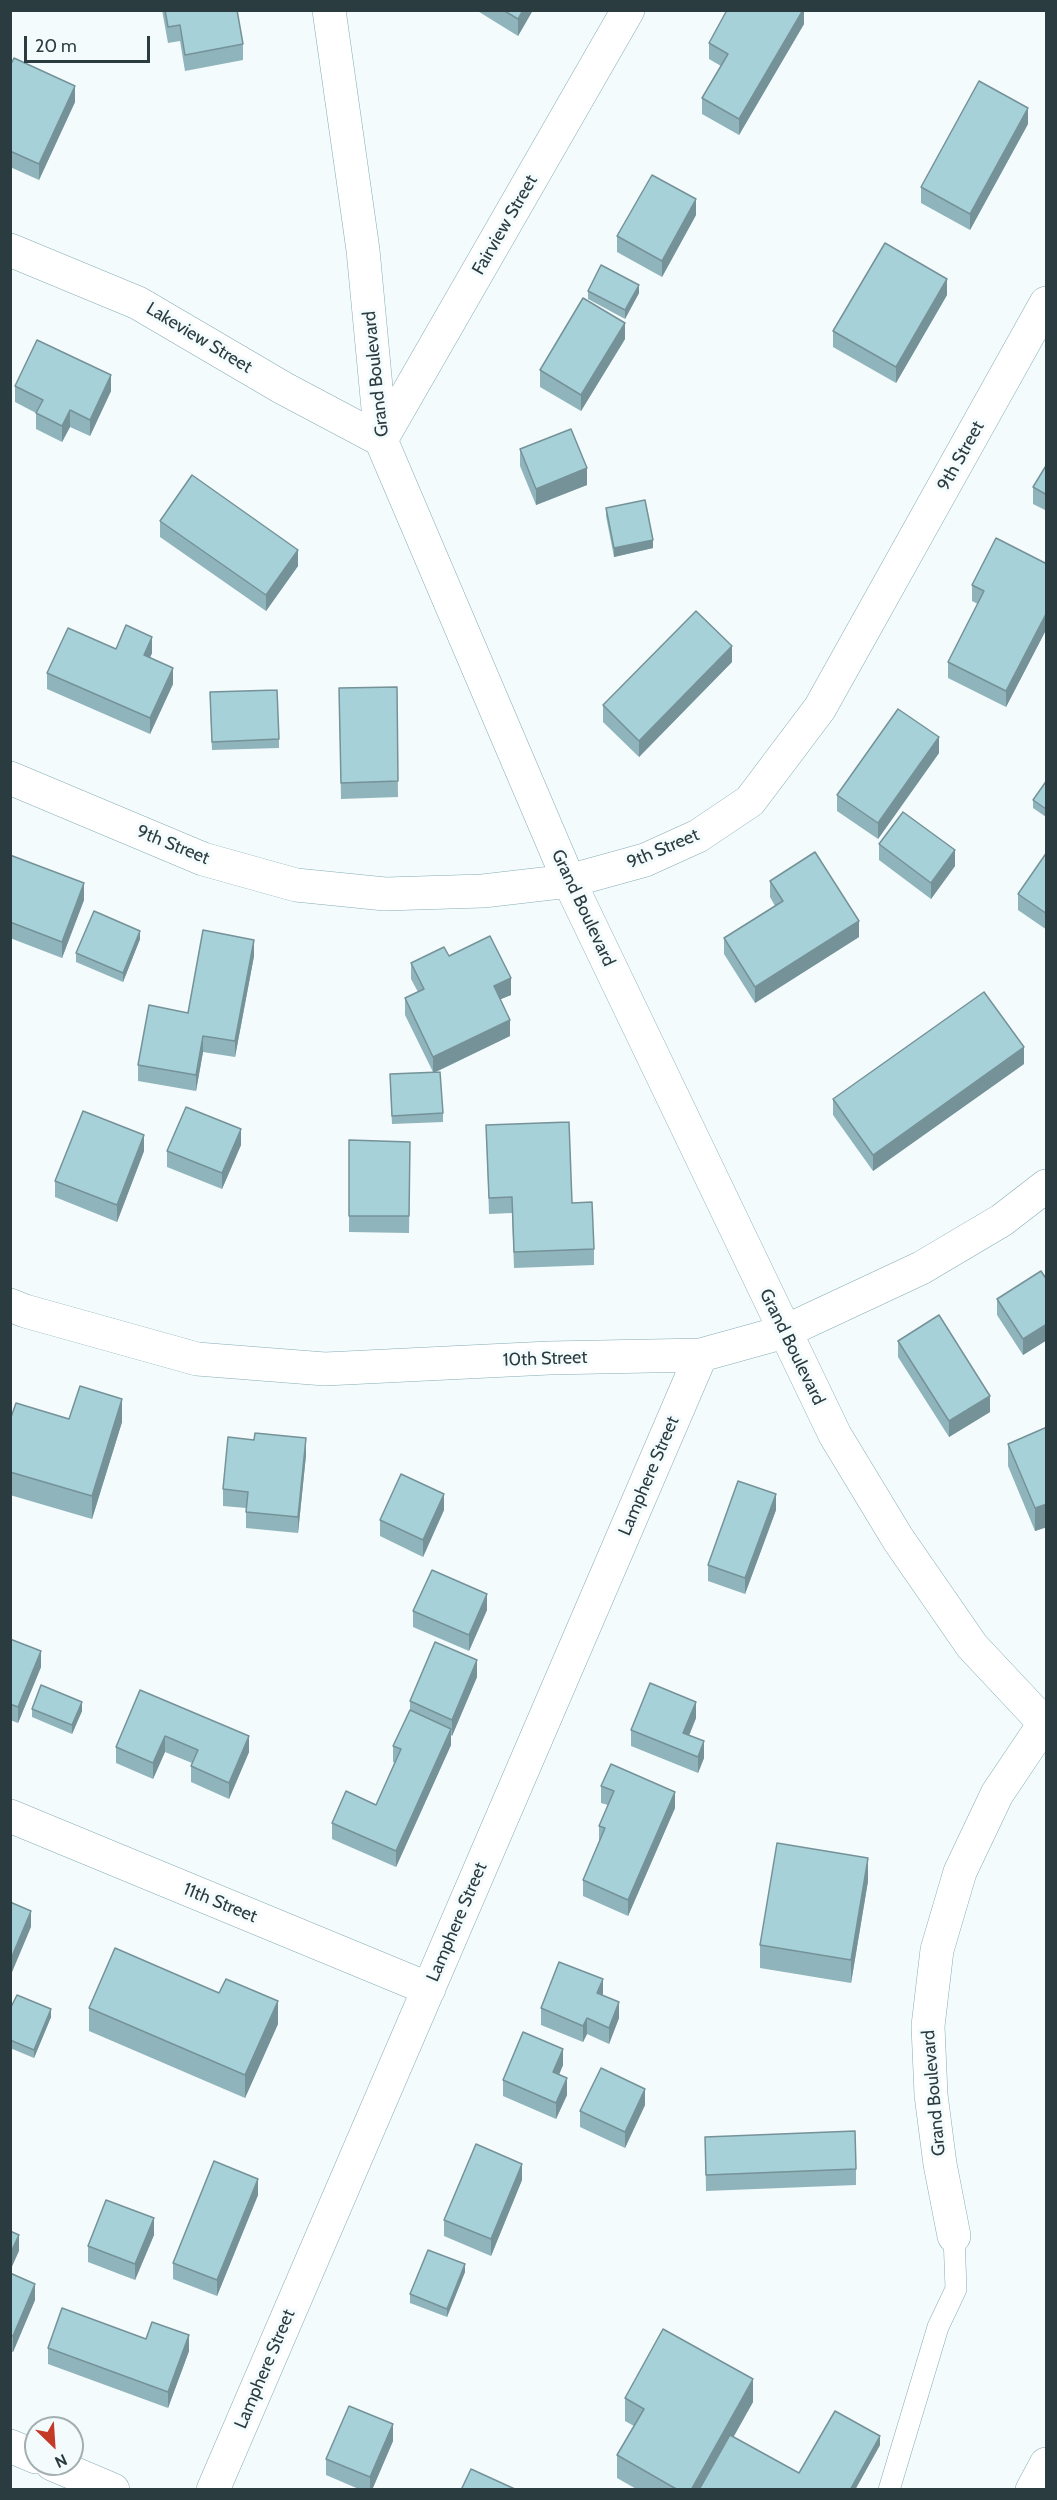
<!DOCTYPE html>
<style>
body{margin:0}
#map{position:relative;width:1057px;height:2500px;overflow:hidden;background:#f3fbfd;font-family:Cabin,sans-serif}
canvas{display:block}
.frame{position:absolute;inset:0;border:12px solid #2b3c40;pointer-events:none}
.north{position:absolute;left:24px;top:2416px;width:60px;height:60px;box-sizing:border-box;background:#f3fbfd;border:2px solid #a3afb1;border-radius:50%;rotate:155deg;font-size:16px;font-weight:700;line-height:24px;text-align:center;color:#2b3c40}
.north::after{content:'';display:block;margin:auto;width:21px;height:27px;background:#c53927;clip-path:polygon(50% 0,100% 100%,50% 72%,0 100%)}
.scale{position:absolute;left:24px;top:36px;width:126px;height:27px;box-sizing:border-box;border:3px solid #2b3c40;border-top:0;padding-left:8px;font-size:18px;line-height:21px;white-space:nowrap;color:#2b3c40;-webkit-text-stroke:4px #f3fbfd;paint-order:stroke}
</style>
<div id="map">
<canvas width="1057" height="2500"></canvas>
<div class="frame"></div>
<div class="north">N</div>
<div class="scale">20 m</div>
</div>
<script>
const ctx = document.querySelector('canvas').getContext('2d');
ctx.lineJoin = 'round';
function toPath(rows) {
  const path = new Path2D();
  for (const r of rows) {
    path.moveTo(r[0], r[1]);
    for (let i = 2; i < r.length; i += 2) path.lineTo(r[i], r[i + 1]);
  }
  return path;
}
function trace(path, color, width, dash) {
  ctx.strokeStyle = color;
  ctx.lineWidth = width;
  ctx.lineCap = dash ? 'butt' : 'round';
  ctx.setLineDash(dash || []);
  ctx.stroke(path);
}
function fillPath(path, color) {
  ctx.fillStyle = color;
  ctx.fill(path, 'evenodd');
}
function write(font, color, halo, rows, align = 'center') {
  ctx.font = font + ' Cabin,sans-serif';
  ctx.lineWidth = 6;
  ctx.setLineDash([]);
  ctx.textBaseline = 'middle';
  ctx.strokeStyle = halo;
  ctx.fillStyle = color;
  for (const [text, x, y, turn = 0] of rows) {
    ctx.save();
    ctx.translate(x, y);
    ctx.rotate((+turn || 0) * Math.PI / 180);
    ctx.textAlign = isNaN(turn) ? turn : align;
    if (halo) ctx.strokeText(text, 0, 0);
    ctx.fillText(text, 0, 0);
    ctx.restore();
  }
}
const service = toPath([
 [889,2490,938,2327,956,2289,954,2236]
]);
const minor = toPath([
 [329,10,363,250,381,440,569,881,835,1435,898,1539,972,1646,1046,1725],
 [10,250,138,303,283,388,381,440,628,10],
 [10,778,203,859,296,885,385,894,483,891,569,881,645,860,698,836,750,801,820,708,1046,303],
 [10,1305,25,1311,197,1359,325,1369,549,1358,701,1355,784,1332,921,1268,1002,1220,1046,1186],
 [10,1816,429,1989],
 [954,2236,940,2164,931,2095,928,2026,937,1950,960,1872,997,1794,1046,1721],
 [10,2446,36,2457],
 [52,2464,113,2490],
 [213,2490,701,1355]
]);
const tertiary = toPath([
 [1032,2490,1046,2464]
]);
const wall = toPath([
 [162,10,237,10,243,44,243,60,185,71,180,41,168,43],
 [476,10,533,10,518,36],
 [804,10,804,24,739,135,702,114,702,98,721,66,709,59,709,43],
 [10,66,75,102,39,180,10,167],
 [1028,124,970,230,921,203,921,187],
 [696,215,662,277,617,252,617,236],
 [588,291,639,293,625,319,588,299],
 [947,295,896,383,833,347,833,331],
 [625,339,581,411,540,387,540,370],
 [15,386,111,391,90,436,70,427,62,442,36,429,36,413,15,402],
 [520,449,587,485,536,505,520,466],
 [1047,464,1047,511,1033,504,1033,487],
 [606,508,653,548,614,557,606,516],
 [160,521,298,566,266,611,160,537],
 [1047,564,1047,628,1006,707,948,678,948,662,978,604,972,601,972,585],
 [116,649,152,653,150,658,173,684,150,734,47,689,47,673],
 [732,662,639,757,603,722,603,705],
 [397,687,398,797,341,799,339,688],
 [210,701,279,739,279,748,212,750],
 [939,753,878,839,837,811,837,795],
 [1047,780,1047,816,1046,817,1033,808,1033,800],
 [879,844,955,866,931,899,879,860],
 [1047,852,1047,930,1018,910,1018,894],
 [10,855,84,900,62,958,10,938],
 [770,881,859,937,755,1003,724,954,724,938,775,906,770,897],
 [140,939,123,982,76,962,76,953],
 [254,956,235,1057,203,1052,196,1091,138,1081,138,1065,188,1013],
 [449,956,511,995,500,999,510,1036,436,1072,443,1113,443,1122,392,1124,390,1083,433,1072,405,1015,405,998,418,992,411,979,411,963],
 [1024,1064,873,1171,833,1115,833,1099],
 [486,1125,572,1203,594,1249,594,1265,514,1268,512,1213,489,1214],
 [349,1140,410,1142,409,1233,349,1232],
 [241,1145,222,1189,167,1167,167,1151],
 [144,1151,117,1222,55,1197,55,1181],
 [1047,1280,1047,1340,1023,1355,997,1315,997,1299],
 [898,1341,990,1412,949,1437,898,1357],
 [69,1419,122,1422,92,1519,10,1495,10,1420],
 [1047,1427,1047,1527,1035,1531,1008,1466,1008,1444],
 [254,1440,306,1455,298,1533,246,1528,246,1508,223,1506,223,1489],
 [444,1510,423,1557,380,1536,380,1520],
 [776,1510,745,1594,708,1581,708,1565],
 [487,1610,469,1651,413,1627,413,1611],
 [10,1639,41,1667,18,1723,10,1720],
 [477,1677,452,1736,451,1735,451,1745,396,1867,332,1839,332,1823,376,1805,395,1763,393,1762,393,1746,410,1711,410,1701],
 [140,1690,249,1752,229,1799,191,1782,191,1766,192,1763,165,1752,153,1779,116,1763,116,1747],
 [32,1709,82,1711,72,1734,32,1717],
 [696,1718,689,1736,704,1758,698,1773,631,1746,631,1730],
 [601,1786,675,1808,628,1916,583,1896,583,1880,599,1842,599,1826,608,1805,601,1803],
 [868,1881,851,1983,760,1968,760,1945],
 [603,1995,619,2018,609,2044,587,2034,583,2042,541,2025,541,2008],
 [89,2008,278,2024,245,2098,89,2031],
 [10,2009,51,2017,34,2058,10,2048],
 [563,2065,559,2075,567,2095,556,2119,503,2096,503,2080],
 [645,2105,625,2148,580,2127,580,2111],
 [705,2137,856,2169,856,2185,706,2191],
 [522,2180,491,2256,444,2236,444,2220],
 [258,2195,217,2296,173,2279,173,2263],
 [154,2235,135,2280,88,2262,88,2246],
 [465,2272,447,2317,410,2303,410,2294],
 [10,2273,35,2300,13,2352,10,2351],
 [146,2339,189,2351,168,2408,48,2364,48,2348],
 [625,2398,753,2402,733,2437,799,2473,880,2445,855,2490,638,2490,617,2478,617,2455,634,2426,625,2421],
 [393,2441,372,2490,361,2490,326,2475,326,2459]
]);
const shadedWall = toPath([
 [523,10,533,10,518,36,518,19],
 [803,10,804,10,804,24,739,135,739,119],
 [75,86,75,102,39,180,39,164],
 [1028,108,1028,124,970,230,970,214],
 [696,199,696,215,662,277,662,261],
 [947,279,947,295,896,383,896,367],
 [639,285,639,293,625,319,625,310],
 [625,323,625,339,581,411,581,395],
 [111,375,111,391,90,436,90,420],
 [70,410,70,427,62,442,62,426],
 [587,468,587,485,536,505,536,489],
 [653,540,653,548,614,557,614,548],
 [298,550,298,566,266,611,266,595],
 [1047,612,1047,628,1006,707,1006,691],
 [152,637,152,653,144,671,144,655],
 [732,646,732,662,639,757,639,741],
 [173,668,173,684,150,734,150,718],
 [939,737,939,753,878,839,878,823],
 [955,850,955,866,931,899,931,883],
 [84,883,84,900,62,958,62,942],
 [859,921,859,937,755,1003,755,987],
 [140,931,140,939,123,982,123,973],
 [254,940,254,956,235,1057,235,1041],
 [511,978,511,995,494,1002,494,986],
 [510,1020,510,1036,433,1073,433,1057],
 [203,1036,203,1052,196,1091,196,1075],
 [1024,1047,1024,1064,873,1171,873,1155],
 [241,1129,241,1145,222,1189,222,1173],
 [144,1135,144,1151,117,1222,117,1205],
 [1047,1324,1047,1340,1023,1355,1023,1339],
 [990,1396,990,1412,949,1437,949,1421],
 [122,1399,122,1422,92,1519,92,1496],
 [306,1438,306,1455,298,1533,298,1517],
 [444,1494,444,1510,423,1557,423,1540],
 [776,1494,776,1510,745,1594,745,1578],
 [1047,1504,1047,1527,1035,1531,1035,1508],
 [487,1594,487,1610,469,1651,469,1635],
 [41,1651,41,1667,18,1723,18,1707],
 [477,1660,477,1677,452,1736,452,1720],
 [82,1702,82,1711,72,1734,72,1725],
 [696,1702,696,1718,683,1750,683,1733],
 [451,1729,451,1745,396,1867,396,1851],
 [165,1736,165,1752,153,1779,153,1763],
 [249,1736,249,1752,229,1799,229,1783],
 [704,1741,704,1758,698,1773,698,1757],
 [675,1792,675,1808,628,1916,628,1900],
 [868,1858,868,1881,851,1983,851,1960],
 [31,1911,31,1927,10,1977,10,1961],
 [603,1979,603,1995,597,1993],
 [278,2001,278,2024,245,2098,245,2075],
 [619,2002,619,2018,609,2044,609,2028],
 [51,2009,51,2017,34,2058,34,2050],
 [587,2018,587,2034,583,2042,583,2026],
 [563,2049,563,2065,553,2088,553,2072],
 [567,2078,567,2095,556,2119,556,2103],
 [645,2089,645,2105,625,2148,625,2132],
 [522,2164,522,2180,491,2256,491,2239],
 [258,2179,258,2195,217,2296,217,2280],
 [154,2218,154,2235,135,2280,135,2264],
 [19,2235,19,2251,10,2271,10,2254],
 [465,2264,465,2272,447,2317,447,2309],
 [35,2284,35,2300,13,2352,13,2336],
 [189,2335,189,2351,168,2408,168,2392],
 [753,2379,753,2402,704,2490,691,2490],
 [393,2424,393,2441,372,2490,370,2490,370,2477],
 [880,2436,880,2445,855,2490,850,2490]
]);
const building = toPath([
 [165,10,237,10,243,44,185,55,180,25,168,27,165,10],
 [503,10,523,10,518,19,503,10],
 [727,10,803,10,739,119,702,98,728,54,709,43,727,10],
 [14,58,75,86,39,164,10,151,10,66,14,58],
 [979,81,1028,108,970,214,921,187,979,81],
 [652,175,696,199,662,261,617,236,652,175],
 [885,243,947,279,896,367,833,331,885,243],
 [601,265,639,285,625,310,588,291,601,265],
 [583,298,625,323,581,395,540,370,583,298],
 [37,340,111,375,90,420,70,410,62,426,36,413,43,400,15,386,37,340],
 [571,429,587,468,536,489,520,449,571,429],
 [1047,464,1047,495,1033,487,1047,464],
 [192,475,298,550,266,595,160,521,192,475],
 [645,500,653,540,614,548,606,508,645,500],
 [996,538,1047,564,1047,612,1006,691,948,662,984,591,972,585,996,538],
 [696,611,732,646,639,741,603,705,696,611],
 [126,625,152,637,144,655,173,668,150,718,47,673,68,628,116,649,126,625],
 [397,687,398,781,341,783,339,688,397,687],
 [277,690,279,739,212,742,210,692,277,690],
 [898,709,939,737,878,823,837,795,898,709],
 [1047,780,1047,808,1046,809,1033,800,1047,780],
 [903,812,955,850,931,883,879,844,903,812],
 [815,852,859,921,755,987,724,938,783,901,770,881,815,852],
 [1047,852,1047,914,1018,894,1047,852],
 [10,855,84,883,62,942,10,922,10,855],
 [94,911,140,931,123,973,76,953,94,911],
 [203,930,254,940,235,1041,203,1036,196,1075,138,1065,149,1005,188,1013,203,930],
 [490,936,511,978,494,986,510,1020,433,1057,405,998,424,989,411,963,444,947,449,956,490,936],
 [984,992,1024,1047,873,1155,833,1099,984,992],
 [440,1072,443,1113,392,1116,390,1074,440,1072],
 [186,1107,241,1129,222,1173,167,1151,186,1107],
 [83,1111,144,1135,117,1205,55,1181,83,1111],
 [569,1122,572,1203,592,1202,594,1249,514,1252,512,1197,489,1198,486,1125,569,1122],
 [349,1140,410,1142,409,1216,349,1216,349,1140],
 [1041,1271,1047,1280,1047,1324,1023,1339,997,1299,1041,1271],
 [939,1315,990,1396,949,1421,898,1341,939,1315],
 [80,1386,122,1399,92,1496,10,1472,10,1420,16,1403,69,1419,80,1386],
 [1047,1427,1047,1504,1035,1508,1008,1444,1047,1427],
 [255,1433,306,1438,298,1517,246,1512,248,1492,223,1489,228,1437,254,1440,255,1433],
 [401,1474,444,1494,423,1540,380,1520,401,1474],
 [738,1481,776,1494,745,1578,708,1565,738,1481],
 [432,1570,487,1594,469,1635,413,1611,432,1570],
 [10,1639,41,1651,18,1707,10,1704,10,1639],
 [435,1642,477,1660,452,1720,410,1701,435,1642],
 [650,1683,696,1702,683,1733,704,1741,698,1757,631,1730,650,1683],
 [41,1685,82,1702,72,1725,32,1709,41,1685],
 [140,1690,249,1736,229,1783,191,1766,198,1750,165,1736,153,1763,116,1747,140,1690],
 [410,1710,451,1729,396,1851,332,1823,346,1791,376,1805,401,1749,393,1746,410,1710],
 [611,1764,675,1792,628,1900,583,1880,605,1828,599,1826,614,1791,601,1786,611,1764],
 [777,1843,868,1858,851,1960,760,1945,777,1843],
 [10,1902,31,1911,10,1961,10,1902],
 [115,1948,219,1993,226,1979,278,2001,245,2075,89,2008,115,1948],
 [559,1962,603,1979,597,1993,619,2002,609,2028,587,2018,583,2026,541,2008,559,1962],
 [17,1995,51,2009,34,2050,10,2040,10,2009,17,1995],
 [523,2032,563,2049,553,2072,567,2078,556,2103,503,2080,523,2032],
 [601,2068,645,2089,625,2132,580,2111,601,2068],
 [855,2131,856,2169,706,2175,705,2137,855,2131],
 [476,2144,522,2164,491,2239,444,2220,476,2144],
 [214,2161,258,2179,217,2280,173,2263,214,2161],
 [106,2200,154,2218,135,2264,88,2246,106,2200],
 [10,2231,19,2235,10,2254,10,2231],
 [428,2250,465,2264,447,2309,410,2294,428,2250],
 [10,2273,35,2284,13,2336,10,2335,10,2273],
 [62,2308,146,2339,152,2322,189,2335,168,2392,48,2348,62,2308],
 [663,2329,753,2379,691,2490,678,2490,617,2455,644,2409,625,2398,663,2329],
 [349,2406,393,2424,370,2477,326,2459,349,2406],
 [835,2411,880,2436,850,2490,699,2490,730,2435,799,2473,835,2411],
 [471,2469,517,2490,461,2490,471,2469]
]);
const streetNames = [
 ["Fairview Street",505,225,-60],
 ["Lakeview Street",199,338,31],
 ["Grand Boulevard",376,374,-96],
 ["9th Street",961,456,-61],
 ["9th Street",173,845,22],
 ["9th Street",663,849,-23],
 ["Grand Boulevard",583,908,65],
 ["Grand Boulevard",792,1347,64],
 ["10th Street",545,1359,-2],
 ["Lamphere Street",649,1476,-67],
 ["11th Street",220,1903,22],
 ["Lamphere Street",457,1922,-67],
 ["Grand Boulevard",934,2093,-95],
 ["Lamphere Street",265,2369,-67]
];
trace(service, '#85adb5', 22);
trace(minor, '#85adb5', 34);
trace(tertiary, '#85adb5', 34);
trace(service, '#fff', 21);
trace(minor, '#fff', 33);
trace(tertiary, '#fff', 33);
fillPath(wall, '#90b4bb');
fillPath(shadedWall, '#759298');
fillPath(building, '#a7d1d9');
trace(building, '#759298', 1.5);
write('18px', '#2b3c40', '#f3fbfd', streetNames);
</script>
